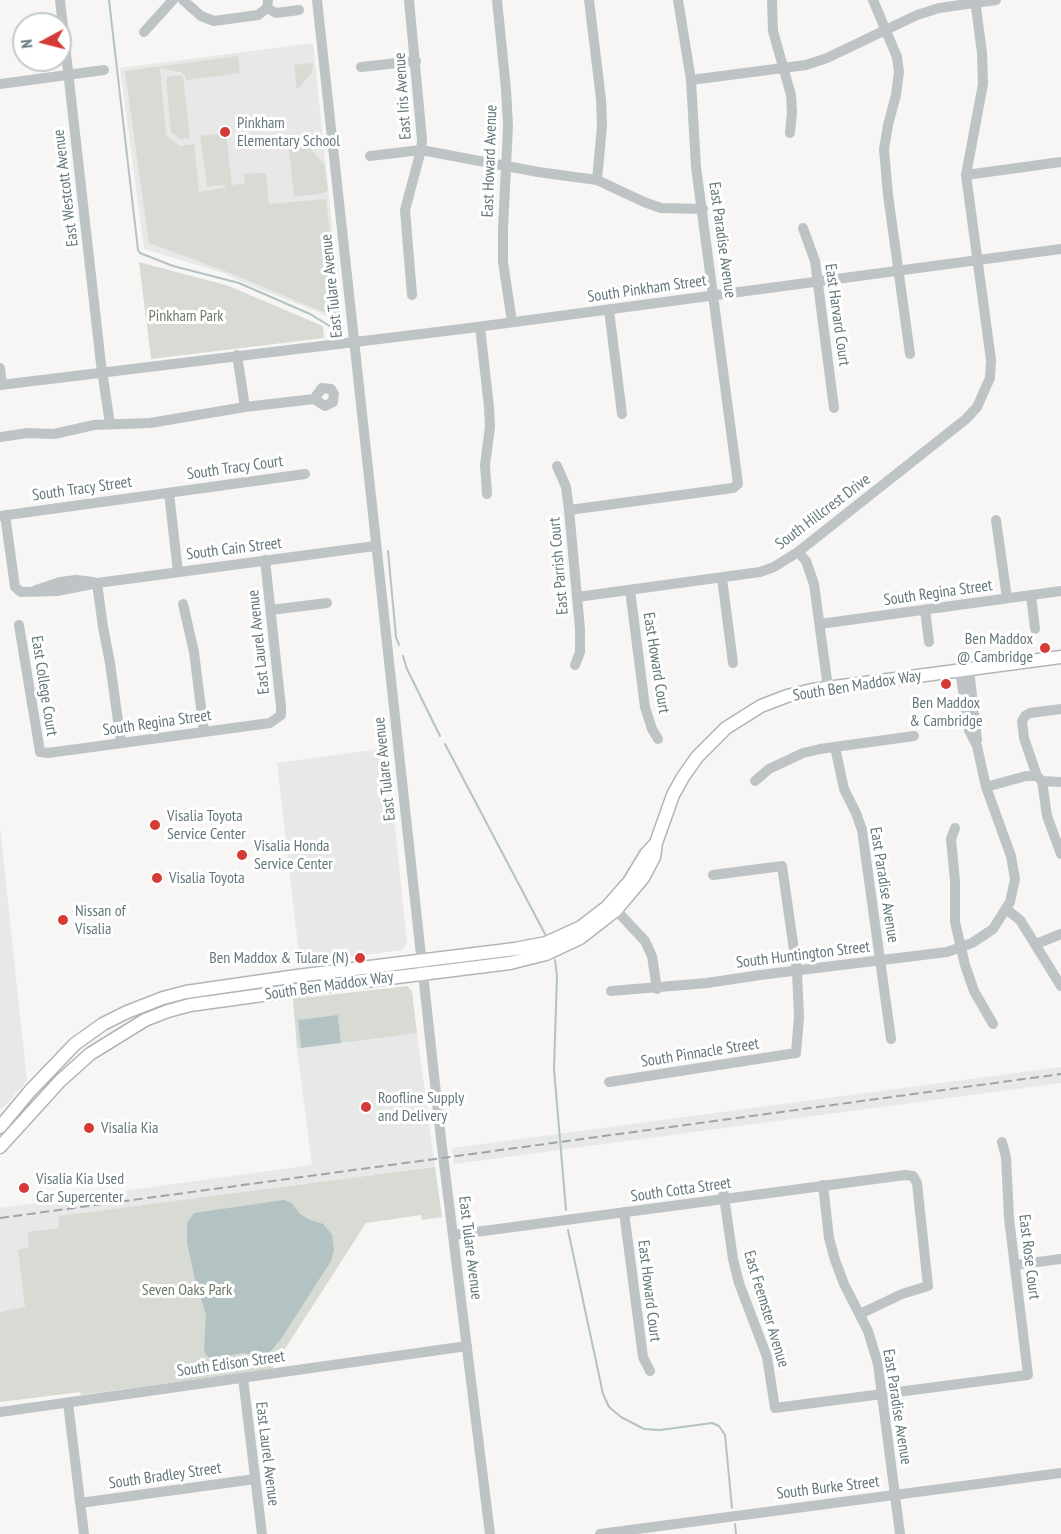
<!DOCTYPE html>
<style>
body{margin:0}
#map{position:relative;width:1061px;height:1534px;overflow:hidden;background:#f7f6f4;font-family:"PT Sans Narrow",sans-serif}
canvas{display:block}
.north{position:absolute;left:12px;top:12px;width:60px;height:60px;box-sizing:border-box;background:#fff;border:2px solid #c1c9cb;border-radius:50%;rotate:263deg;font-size:16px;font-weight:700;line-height:24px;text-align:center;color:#64777c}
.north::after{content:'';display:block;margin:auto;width:21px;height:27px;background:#d43b37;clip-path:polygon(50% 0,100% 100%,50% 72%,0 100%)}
</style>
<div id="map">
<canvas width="1061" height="1534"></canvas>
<div class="north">N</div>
</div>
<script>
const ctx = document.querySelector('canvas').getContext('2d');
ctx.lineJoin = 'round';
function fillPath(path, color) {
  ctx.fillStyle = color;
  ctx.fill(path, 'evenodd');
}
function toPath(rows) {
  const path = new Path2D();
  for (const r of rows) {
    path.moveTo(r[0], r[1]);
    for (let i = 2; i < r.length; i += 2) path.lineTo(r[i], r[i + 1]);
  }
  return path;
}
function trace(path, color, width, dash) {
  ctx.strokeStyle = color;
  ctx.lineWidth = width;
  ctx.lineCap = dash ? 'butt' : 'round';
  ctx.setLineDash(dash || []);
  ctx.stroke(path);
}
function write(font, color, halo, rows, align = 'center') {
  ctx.font = font + ' "PT Sans Narrow",sans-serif';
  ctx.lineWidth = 6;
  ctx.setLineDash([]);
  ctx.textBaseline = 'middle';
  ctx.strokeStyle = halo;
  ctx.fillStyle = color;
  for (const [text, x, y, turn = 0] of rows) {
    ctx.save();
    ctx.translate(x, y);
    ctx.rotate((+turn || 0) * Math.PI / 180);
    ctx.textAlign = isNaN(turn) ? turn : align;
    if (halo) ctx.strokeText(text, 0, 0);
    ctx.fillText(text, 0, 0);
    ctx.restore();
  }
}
const built = toPath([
 [313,43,342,322,238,280,224,273,144,249,120,68],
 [387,748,407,944,402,950,300,964,277,763],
 [0,827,27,1081,0,1111],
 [417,1033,435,1167,59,1216,80,1392,0,1402,0,1208,312,1165,297,1048],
 [1061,1067,1061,1083,454,1164,452,1148]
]);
const green = toPath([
 [238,56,240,73,186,80,185,76,181,72,160,68,166,135,180,146,194,144,199,192,225,188,225,185,207,187,200,136,226,133,232,185,245,183,244,174,261,173,266,174,269,204,326,199,340,319,225,271,149,243,125,71],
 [313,63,312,73,297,90,294,65],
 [180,75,183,77,190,138,180,139,171,132,166,80,168,77],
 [290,140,300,140,310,147,311,150,324,164,328,190,324,193,294,197,288,142],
 [139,262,229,286,323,326,324,338,151,359],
 [407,986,412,991,417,1033,341,1043,338,1016,299,1020,301,1048,297,1048,293,999],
 [435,1167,442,1217,422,1220,421,1215,366,1223,272,1369,81,1395,80,1392,0,1402,0,1312,25,1307,18,1250,29,1247,28,1232,59,1228,58,1216]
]);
const water = toPath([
 [338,1015,341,1043,301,1048,298,1020],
 [284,1200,292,1203,299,1213,308,1219,323,1224,332,1235,334,1250,331,1261,281,1339,271,1351,265,1355,258,1356,243,1353,211,1359,206,1355,204,1350,206,1315,195,1279,187,1243,187,1223,194,1213]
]);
const stream = toPath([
 [109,0,138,250,140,253,173,266,239,283,310,314,333,328],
 [388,551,396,637,399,645],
 [403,656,407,669,440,736],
 [445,744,545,934],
 [555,960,557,976,554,1069,566,1210],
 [568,1230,603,1394,609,1407,621,1417,644,1429,660,1430,712,1423,719,1426,725,1435,732,1508],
 [735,1524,736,1534]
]);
const minor = toPath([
 [60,0,101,364,110,424],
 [183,0,201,16,214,21,258,15,267,8,268,0],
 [317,0,441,1139,490,1534],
 [409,0,422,140,421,150,405,210,412,295],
 [497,0,506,89,508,126,503,229,503,262,512,322],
 [589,0,601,99,602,126,597,180],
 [772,0,773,31,791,95,792,112,790,133],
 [873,0,897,57,899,72,896,95,888,125,884,149,888,195,910,354],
 [267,8,276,13,299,10],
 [144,32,173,0],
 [361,67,416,61],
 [691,80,806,65,827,58,917,15,939,8,996,0],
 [0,84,104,70],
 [370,156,421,150,538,172,597,180,644,202,661,208,703,209],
 [966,175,1061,162],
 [803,228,815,261,834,408],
 [609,310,622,414],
 [480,327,489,407,490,427,485,465,487,494],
 [237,355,245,407],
 [0,368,2,385],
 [0,385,462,329,1061,249],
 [322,388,331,389,334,394,333,402,325,406,314,399,322,388],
 [0,437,28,433,54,434,94,425,150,423,245,407,314,399],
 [557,466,566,487,569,510,580,629,580,652,575,665],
 [169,493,178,572],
 [569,510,733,488,738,484,696,167,691,80,678,0],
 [5,515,15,587,21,592,57,591,97,583,375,546],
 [0,516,305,474],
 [996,520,1007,598],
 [798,552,806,561,814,584,828,688],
 [722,578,733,663],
 [97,583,103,627,110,663,121,743],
 [36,590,60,582,76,580,93,582],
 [630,590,645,707,652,729,658,739],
 [1031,595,1035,629],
 [577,597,760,572,774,567,798,552,966,419,977,407,990,378,991,360,966,175,983,84,982,53,975,0],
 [183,604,194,652,204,732],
 [271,610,327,603],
 [925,610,929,642],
 [820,624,1061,591],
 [19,625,40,752,48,753,270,723,281,715,281,707,265,560],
 [969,669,977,740],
 [835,747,844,789,856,813,862,830,891,1039],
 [1037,776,1024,738,1022,721,1025,716,1030,713,1061,709],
 [755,781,769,769,803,753,820,749,914,736],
 [1042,781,1047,816,1061,854],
 [986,787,1026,776,1037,776,1042,781,1061,782],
 [955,828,951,839,955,881,955,922,965,965,974,991,993,1024],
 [1006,909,1020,920,1061,986],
 [616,910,645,941,652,956,657,989],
 [1036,944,1061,934],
 [611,991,707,983,760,975,947,952,972,943,993,929,1010,902,1015,879,1011,856,986,787,977,746,969,730,960,671],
 [609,1082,796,1053,799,1017,797,971,782,866,713,875],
 [722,1183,733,1259,739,1283,767,1357,775,1408,1028,1375,1009,1218,1006,1157,1002,1142],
 [823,1185,829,1238,835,1260,844,1284,868,1331,878,1364,900,1534],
 [624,1212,643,1357,650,1371],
 [453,1235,905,1175,913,1176,917,1183,928,1286,902,1294,860,1314],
 [1015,1265,1061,1259],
 [243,1378,262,1534],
 [68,1403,84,1534],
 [0,1412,467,1346],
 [80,1503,255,1479],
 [600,1534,1061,1473]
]);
const major = toPath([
 [0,1127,30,1091,75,1044,103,1024,127,1012,163,998,186,992,297,976,515,949,546,943,581,927,607,907,629,882,646,854,656,843],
 [0,1147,60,1081,90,1054,145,1020,168,1011,190,1005,349,983,510,963,546,954,580,938,616,910,643,878,654,857,656,843,673,795,683,777,697,757,726,728,761,706,787,696,812,690,1061,657]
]);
const rail = toPath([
 [0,1218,1061,1074]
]);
const markers = [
 [225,132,6,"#d43b37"],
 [1045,648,6,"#d43b37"],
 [946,684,6,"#d43b37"],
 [155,825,6,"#d43b37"],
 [242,855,6,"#d43b37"],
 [157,878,6,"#d43b37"],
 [63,920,6,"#d43b37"],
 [360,958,6,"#d43b37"],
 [366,1107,6,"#d43b37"],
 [89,1128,6,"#d43b37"],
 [24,1188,6,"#d43b37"]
];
const streetNames = [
 ["East Iris Avenue",403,96,-94],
 ["East Howard Avenue",490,161,-88],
 ["East Westcott Avenue",66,188,-97],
 ["East Paradise Avenue",722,240,82],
 ["East Tulare Avenue",332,286,-96],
 ["South Pinkham Street",647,289,-8],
 ["East Harvard Court",837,315,82],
 ["South Tracy Court",235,468,-8],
 ["South Tracy Street",82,489,-8],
 ["South Hillcrest Drive",823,512,-37],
 ["South Cain Street",234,549,-7],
 ["East Parrish Court",559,566,-95],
 ["South Regina Street",938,593,-8],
 ["East Laurel Avenue",259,642,-96],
 ["East Howard Court",656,663,81],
 ["East College Court",44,686,81],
 ["South Ben Maddox Way",857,686,-9],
 ["South Regina Street",157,723,-8],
 ["East Tulare Avenue",385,769,-96],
 ["East Paradise Avenue",884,885,81],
 ["South Huntington Street",803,955,-7],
 ["South Ben Maddox Way",329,986,-8],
 ["South Pinnacle Street",700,1053,-9],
 ["South Cotta Street",681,1190,-8],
 ["East Tulare Avenue",470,1248,83],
 ["East Rose Court",1029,1257,83],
 ["East Howard Court",649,1291,83],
 ["East Feemster Avenue",766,1309,73],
 ["South Edison Street",231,1364,-8],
 ["East Paradise Avenue",897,1407,81],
 ["East Laurel Avenue",267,1454,83],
 ["South Bradley Street",165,1476,-8],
 ["South Burke Street",828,1488,-7]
];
const poiNames = [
 ["Pinkham",237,123],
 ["Elementary School",237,141],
 ["Ben Maddox",1033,639,"right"],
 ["@ Cambridge",1033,657,"right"],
 ["Ben Maddox",946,703,"center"],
 ["& Cambridge",946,721,"center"],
 ["Visalia Toyota",167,816],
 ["Service Center",167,834],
 ["Visalia Honda",254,846],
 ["Service Center",254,864],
 ["Visalia Toyota",169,878],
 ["Nissan of",75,911],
 ["Visalia",75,929],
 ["Ben Maddox & Tulare (N)",348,958,"right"],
 ["Roofline Supply",378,1098],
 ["and Delivery",378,1116],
 ["Visalia Kia",101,1128],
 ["Visalia Kia Used",36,1179],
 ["Car Supercenter",36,1197]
];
const parkNames = [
 ["Pinkham Park",186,316],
 ["Seven Oaks Park",187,1290]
];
fillPath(built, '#e7e8e7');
fillPath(green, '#d8dbd3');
fillPath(water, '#b3c3c3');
trace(stream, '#b3c3c3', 2);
trace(major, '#afb6b8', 15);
trace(minor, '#bec3c5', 10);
trace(major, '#fff', 12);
trace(rail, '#9ca5a8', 2, [9, 4.5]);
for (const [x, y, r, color] of markers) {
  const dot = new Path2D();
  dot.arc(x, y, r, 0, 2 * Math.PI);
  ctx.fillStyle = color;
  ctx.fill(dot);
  trace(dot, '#fff', 2);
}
write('16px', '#64777c', '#fff', streetNames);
write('16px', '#64777c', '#fff', poiNames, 'left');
write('16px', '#6e7a67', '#fff', parkNames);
</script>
